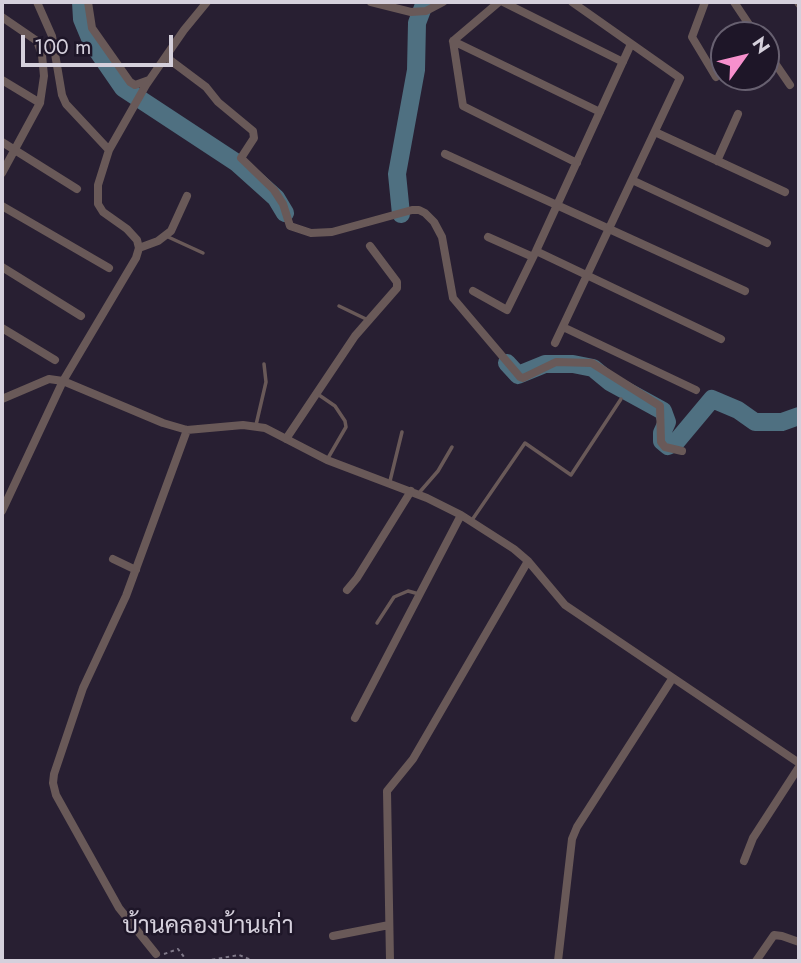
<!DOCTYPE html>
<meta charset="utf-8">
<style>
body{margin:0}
#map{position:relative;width:801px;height:963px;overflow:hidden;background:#281f32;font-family:Jost,sans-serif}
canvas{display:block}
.frame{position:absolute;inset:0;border:4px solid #d5d0dc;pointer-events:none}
.north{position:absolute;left:710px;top:21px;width:70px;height:70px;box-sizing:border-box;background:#1e1628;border:2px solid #676070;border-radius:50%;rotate:56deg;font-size:19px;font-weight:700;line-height:28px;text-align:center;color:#d5d0dc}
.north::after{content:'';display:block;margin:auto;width:24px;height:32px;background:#f790cd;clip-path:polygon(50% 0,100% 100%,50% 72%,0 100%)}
.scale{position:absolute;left:21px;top:35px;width:152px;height:32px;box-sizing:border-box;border:4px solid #d5d0dc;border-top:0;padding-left:9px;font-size:21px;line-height:24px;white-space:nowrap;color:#d5d0dc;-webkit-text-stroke:5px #1e1628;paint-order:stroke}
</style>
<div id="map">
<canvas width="801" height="963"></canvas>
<div class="frame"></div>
<div class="north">N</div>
<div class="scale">100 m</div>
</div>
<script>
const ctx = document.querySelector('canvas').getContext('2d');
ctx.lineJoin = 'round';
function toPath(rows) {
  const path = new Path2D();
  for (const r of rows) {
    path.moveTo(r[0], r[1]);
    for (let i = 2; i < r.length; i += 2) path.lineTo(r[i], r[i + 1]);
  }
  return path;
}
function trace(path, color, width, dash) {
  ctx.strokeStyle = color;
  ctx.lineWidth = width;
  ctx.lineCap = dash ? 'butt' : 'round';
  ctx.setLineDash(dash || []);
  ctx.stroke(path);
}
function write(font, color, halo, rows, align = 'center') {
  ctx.font = font + ' Jost,Sarabun,sans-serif';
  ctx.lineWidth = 5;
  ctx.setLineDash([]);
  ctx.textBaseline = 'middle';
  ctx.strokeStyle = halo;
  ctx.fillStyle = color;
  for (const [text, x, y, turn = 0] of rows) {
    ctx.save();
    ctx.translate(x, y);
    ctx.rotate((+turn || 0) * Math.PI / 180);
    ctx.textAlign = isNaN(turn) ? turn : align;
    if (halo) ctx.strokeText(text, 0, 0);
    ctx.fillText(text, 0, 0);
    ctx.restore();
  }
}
const river = toPath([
 [81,2,82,19,92,43,123,88,237,163,276,198,285,213],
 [401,214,397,174,416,70,417,23,425,2],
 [507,363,518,375,545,364,573,364,593,368,610,382,663,411,667,422,662,433,662,441,668,446,676,442,712,399,738,410,755,422,782,422,799,416]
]);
const path = toPath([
 [164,954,178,949,187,961],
 [205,961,239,955,254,961]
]);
const lane = toPath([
 [166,236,203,253],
 [339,306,368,320],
 [319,395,335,406,345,421,346,427,328,458],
 [256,425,266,382,264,364],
 [390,481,402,432],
 [418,494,438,471,452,447],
 [472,520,525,443,571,475,621,399],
 [377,623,394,597,408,591,419,594]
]);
const street = toPath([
 [37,2,52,36,62,95,66,104,109,150],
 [88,2,92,28,130,82,135,85,149,80],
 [371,2,411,12,426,11,443,2],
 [499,2,453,41,463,106,577,163],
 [503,2,623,62],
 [705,2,692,37,716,77],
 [734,2,756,35],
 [798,2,799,4],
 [2,17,37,41,42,55,44,76,40,103,2,173],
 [453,41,600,112],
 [766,50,790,85],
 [166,57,206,87,218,102,253,131,254,138,241,158,274,190,283,204,290,226,311,233,332,232,412,210,419,210,425,213,434,222,442,237,453,298,520,377,523,378,556,362,592,363,660,406,661,442,665,447,682,451],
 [2,80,40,103],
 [655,132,785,192],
 [2,142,77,189],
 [445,154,745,291],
 [717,161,738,114],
 [632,180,767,243],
 [2,206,109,268],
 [488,237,533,257],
 [139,248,158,241,171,231,187,196],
 [536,251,721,339],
 [2,267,81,316],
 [473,291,507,310,536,251,631,44],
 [563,327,696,390],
 [2,328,55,360],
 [555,343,680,78,572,2],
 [2,399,49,379,63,381,163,423,187,430,243,425,265,428,327,460,427,498,461,515,514,549,528,561,565,605,799,763],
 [286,439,355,336,397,288,397,282,370,246],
 [2,511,63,381,136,258,139,248,137,240,127,229,103,212,98,204,98,185,109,150,146,85,184,30,207,2],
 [113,559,136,570],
 [347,590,357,578,411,491],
 [355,718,461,515],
 [744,861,753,838,799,767],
 [333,936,389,925],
 [156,954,119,908,56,795,53,783,54,774,83,688,126,596,187,430],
 [390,961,387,791,413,759,528,561],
 [558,961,572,839,577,827,672,679],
 [756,961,774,935,782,936,799,942]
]);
const quarterNames = [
 ["บ้านคลองบ้านเก่า",208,927]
];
trace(river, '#4f7081', 18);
trace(path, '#7f7888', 2, [3.5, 3.5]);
trace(lane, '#695958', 3.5);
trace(street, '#695958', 8);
write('24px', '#d5d0dc', '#1e1628', quarterNames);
</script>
